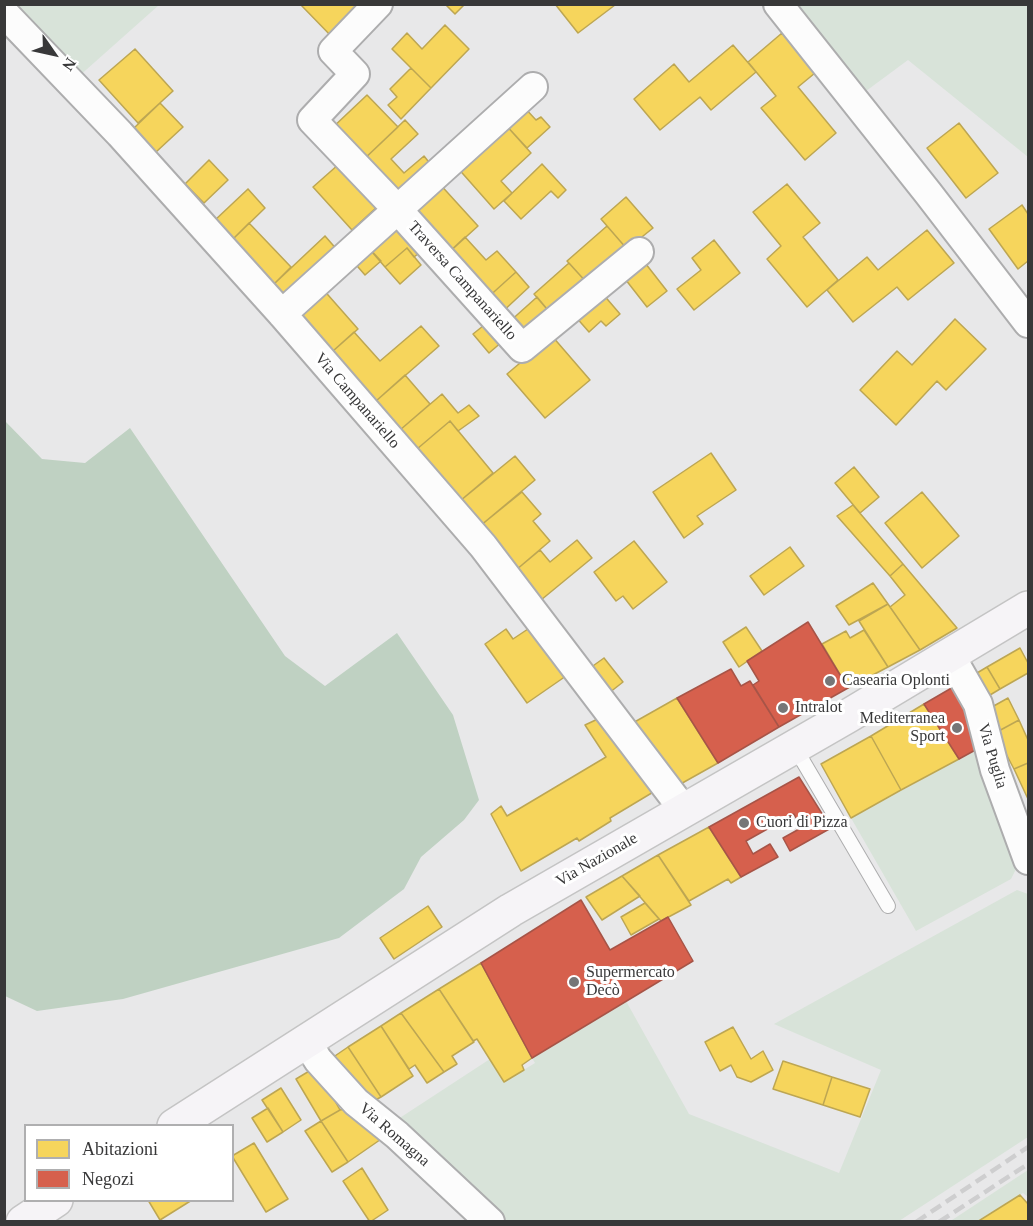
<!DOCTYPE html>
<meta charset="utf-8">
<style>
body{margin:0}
#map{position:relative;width:1033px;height:1226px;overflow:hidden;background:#e8e8e9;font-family:"Times New Roman",serif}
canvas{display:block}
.frame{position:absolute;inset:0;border:6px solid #383839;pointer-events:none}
.legend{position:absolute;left:24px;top:1124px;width:210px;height:78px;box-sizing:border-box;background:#fff;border:2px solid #afafb0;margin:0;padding:8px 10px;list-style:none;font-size:18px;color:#383839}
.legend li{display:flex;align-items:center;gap:12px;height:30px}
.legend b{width:30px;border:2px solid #afafb0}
.north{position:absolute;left:24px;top:24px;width:60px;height:60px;-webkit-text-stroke:4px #fff;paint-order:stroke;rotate:124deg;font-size:16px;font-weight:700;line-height:24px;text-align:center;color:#383839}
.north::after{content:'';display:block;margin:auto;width:21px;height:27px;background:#383839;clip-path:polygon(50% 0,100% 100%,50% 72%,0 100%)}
</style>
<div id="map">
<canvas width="1033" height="1226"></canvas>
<div class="frame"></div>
<ul class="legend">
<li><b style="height:16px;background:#f6d55c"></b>Abitazioni</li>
<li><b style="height:16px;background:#d6604d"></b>Negozi</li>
</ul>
<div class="north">N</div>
</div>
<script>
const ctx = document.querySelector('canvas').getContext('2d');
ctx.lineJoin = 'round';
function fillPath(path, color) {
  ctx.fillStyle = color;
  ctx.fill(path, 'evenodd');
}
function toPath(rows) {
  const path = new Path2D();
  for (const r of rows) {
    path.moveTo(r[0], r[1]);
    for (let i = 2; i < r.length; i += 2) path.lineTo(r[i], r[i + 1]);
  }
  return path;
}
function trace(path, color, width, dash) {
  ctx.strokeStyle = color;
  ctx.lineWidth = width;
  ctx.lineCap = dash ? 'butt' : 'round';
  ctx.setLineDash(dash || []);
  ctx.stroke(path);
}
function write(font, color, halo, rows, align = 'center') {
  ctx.font = font + ' "Times New Roman",serif';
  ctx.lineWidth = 6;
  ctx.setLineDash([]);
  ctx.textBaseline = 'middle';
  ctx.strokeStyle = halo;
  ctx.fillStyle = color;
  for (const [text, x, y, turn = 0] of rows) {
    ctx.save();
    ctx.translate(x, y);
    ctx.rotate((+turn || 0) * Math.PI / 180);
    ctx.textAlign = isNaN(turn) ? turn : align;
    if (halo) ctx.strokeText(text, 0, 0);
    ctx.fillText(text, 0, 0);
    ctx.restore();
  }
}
const green = toPath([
 [9,5,159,5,77,78],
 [791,5,1028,5,1028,157,908,60,862,94],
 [979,748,984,784,1016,869,1011,879,916,931,851,818],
 [1017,890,1028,894,1028,1137,899,1221,499,1221,392,1123,490,1059,504,1082,535,1063,532,1058,626,1001,689,1114,839,1173,881,1070,774,1024],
 [1028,1170,1028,1197,1023,1193,977,1221,949,1222]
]);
const forest = toPath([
 [5,421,42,459,85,463,130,428,285,656,325,686,397,633,453,715,479,800,464,820,421,857,404,889,339,938,123,999,37,1011,5,996]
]);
const homes = toPath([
 [300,4,358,4,334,39,300,4],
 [445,4,465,4,455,14,445,4],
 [555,4,615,4,615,5,578,33,555,4],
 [445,25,469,49,431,88,392,49,407,33,422,49,445,25],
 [782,33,815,73,798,87,836,133,805,160,761,108,776,96,748,62,782,33],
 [733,45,756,72,711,110,700,97,660,130,634,99,674,64,689,82,733,45],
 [135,49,173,91,138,123,99,80,135,49],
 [411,68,431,88,401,119,388,105,397,97,390,89,411,68],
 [367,95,398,127,361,162,330,130,367,95],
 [160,103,183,127,156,152,134,128,160,103],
 [523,106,536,120,541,117,550,127,527,148,504,123,523,106],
 [405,120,418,134,391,159,404,173,424,156,432,166,396,199,361,162,405,120],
 [504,123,531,153,501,181,512,193,494,209,456,166,504,123],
 [959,123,998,173,966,198,927,148,959,123],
 [209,160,228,180,204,203,185,184,209,160],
 [339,164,378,206,352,230,313,187,339,164],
 [542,164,566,190,558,198,551,191,521,219,504,201,542,164],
 [437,181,478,226,445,256,404,212,437,181],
 [787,184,820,223,803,237,838,280,807,307,767,259,781,246,753,212,787,184],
 [248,189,265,208,232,240,214,221,248,189],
 [626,197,653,228,627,249,601,219,626,197],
 [1022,205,1028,214,1028,261,1018,269,989,229,1022,205],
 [397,219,423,250,414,257,407,248,385,267,366,245,397,219],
 [249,223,291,267,274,284,232,240,249,223],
 [607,226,627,249,588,284,567,261,607,226],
 [927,230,954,263,908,300,897,287,853,322,827,290,867,257,878,270,927,230],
 [325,236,339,252,288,300,274,284,325,236],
 [465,237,486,260,497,251,516,272,485,300,445,256,465,237],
 [714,240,740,273,694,310,677,289,701,270,692,258,714,240],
 [366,245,381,261,365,275,351,259,366,245],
 [407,248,421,265,400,284,385,267,407,248],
 [642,259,667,291,647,307,622,275,642,259],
 [569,263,588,284,552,315,534,294,569,263],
 [516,272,529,287,499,315,485,300,516,272],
 [321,287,358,329,333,351,296,309,321,287],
 [602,293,620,314,606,326,601,321,589,332,575,316,602,293],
 [537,297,552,315,523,341,508,323,537,297],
 [955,319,986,349,946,390,937,381,896,425,860,390,897,351,912,365,955,319],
 [488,322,503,341,489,353,473,334,488,322],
 [421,326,439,346,376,401,333,351,354,332,380,361,421,326],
 [552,336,590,380,545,418,507,374,552,336],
 [405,375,430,404,400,430,376,401,405,375],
 [442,394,458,413,469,405,479,416,458,431,450,421,417,449,400,430,442,394],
 [450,421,493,473,460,501,417,449,450,421],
 [711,453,736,490,697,516,703,524,684,538,653,492,711,453],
 [515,456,535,480,480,526,460,501,515,456],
 [854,467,879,497,860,513,835,483,854,467],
 [522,492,541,514,533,521,550,541,516,570,480,526,522,492],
 [922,492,959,536,922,568,885,523,922,492],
 [853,505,903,564,890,576,837,516,853,505],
 [577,540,592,558,541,600,516,570,540,550,550,562,577,540],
 [634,541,667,582,633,609,623,596,616,601,594,572,634,541],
 [790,547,804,566,764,595,750,576,790,547],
 [903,564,957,628,920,650,890,607,905,595,890,576,903,564],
 [873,583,888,604,849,625,836,606,873,583],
 [888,604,920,650,888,667,859,621,888,604],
 [531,627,566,676,527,703,485,644,506,629,513,639,531,627],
 [746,627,762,651,739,667,723,642,746,627],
 [864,630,888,667,848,688,822,644,846,631,850,638,864,630],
 [1020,648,1028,663,1028,673,1000,689,987,667,1020,648],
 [604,658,623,682,609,693,590,668,604,658],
 [987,667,1000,689,985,698,972,676,987,667],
 [677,698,718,763,677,786,631,724,677,698],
 [1008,698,1019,720,995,733,983,712,1008,698],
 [924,704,959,759,901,790,871,736,924,704],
 [602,717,660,788,610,818,611,821,579,841,577,838,521,871,491,814,501,806,507,816,606,757,585,725,602,717],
 [1019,720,1028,740,1028,763,1014,769,995,733,1019,720],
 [871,736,901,790,851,818,821,764,871,736],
 [1028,763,1028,799,1014,769,1028,763],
 [709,827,741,877,731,883,728,879,689,901,658,855,709,827],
 [658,855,691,905,661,921,622,876,658,855],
 [622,876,640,896,602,920,586,897,622,876],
 [645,903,659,919,631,935,621,917,645,903],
 [428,906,442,927,394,959,380,938,428,906],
 [481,963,532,1058,522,1065,524,1070,504,1082,477,1039,473,1041,439,989,481,963],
 [439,989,474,1042,452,1056,457,1064,444,1072,401,1013,439,989],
 [401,1013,444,1072,427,1083,415,1065,409,1069,381,1026,401,1013],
 [381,1026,413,1076,381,1097,348,1047,381,1026],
 [733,1027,751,1059,763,1051,773,1070,751,1082,737,1077,731,1065,720,1071,705,1042,733,1027],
 [348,1047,381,1097,368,1104,329,1060,348,1047],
 [783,1061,832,1077,823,1105,773,1089,783,1061],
 [316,1067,340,1110,321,1121,296,1079,316,1067],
 [832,1077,870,1089,860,1117,823,1105,832,1077],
 [281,1088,301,1120,283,1132,262,1100,281,1088],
 [355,1107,387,1135,348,1162,321,1121,340,1110,355,1107],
 [268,1108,283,1132,267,1142,252,1118,268,1108],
 [321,1121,348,1162,332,1172,305,1131,321,1121],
 [254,1143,288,1199,266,1212,232,1156,254,1143],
 [362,1168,388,1210,370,1222,343,1181,362,1168],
 [1020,1195,1028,1204,1028,1222,977,1222,1020,1195],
 [148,1200,192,1200,160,1220,148,1200]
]);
const shops = toPath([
 [808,622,848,688,779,727,753,685,759,681,747,661,808,622],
 [731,669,741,686,750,681,779,727,718,763,677,698,731,669],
 [955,686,971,709,979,748,959,759,924,704,955,686],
 [799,777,831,828,790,851,783,838,801,828,794,814,746,841,753,854,770,844,778,857,741,877,709,827,799,777],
 [581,900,610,950,668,917,693,961,532,1058,481,963,581,900]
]);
const lane = toPath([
 [794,746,888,906]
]);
const street = toPath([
 [378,4,333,51,355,74,312,120,397,209,522,348,639,252],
 [778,4,928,193,1028,323],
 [4,13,120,134,282,314,483,546,683,809],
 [282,314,533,87],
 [950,655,978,704,995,770,1028,860],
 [306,1041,318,1060,356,1102,397,1135,490,1222]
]);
const primary = toPath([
 [174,1126,511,910,848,716,1028,608],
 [23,1222,56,1200]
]);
const rail = toPath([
 [916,1222,1028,1147],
 [939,1222,1028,1164]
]);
const markers = [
 [830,681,6,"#767677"],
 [783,708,6,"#767677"],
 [957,728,6,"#767677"],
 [744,823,6,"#767677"],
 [574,982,6,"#767677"]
];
const streetNames = [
 ["Traversa Campanariello",462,281,48],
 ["Via Campanariello",357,401,49],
 ["Via Puglia",992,756,73],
 ["Via Nazionale",597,860,-30],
 ["Via Romagna",394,1135,41]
];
const poiNames = [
 ["Casearia Oplonti",842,681],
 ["Intralot",795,708],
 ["Mediterranea",945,719,"right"],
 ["Sport",945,737,"right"],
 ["Cuori di Pizza",756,823],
 ["Supermercato",586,973],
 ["Decò",586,991]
];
fillPath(green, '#d8e3d9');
fillPath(forest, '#bfd1c2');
fillPath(homes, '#f6d55c');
trace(homes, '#bda652', 1.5);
fillPath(shops, '#d6604d');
trace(shops, '#a75447', 1.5);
trace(lane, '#adadae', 16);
trace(street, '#adadae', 32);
trace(primary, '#c4c4c4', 36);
trace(lane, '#fcfcfc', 14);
trace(street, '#fcfcfc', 28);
trace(primary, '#f6f4f7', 33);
trace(rail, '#cececf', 4.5, [12, 6]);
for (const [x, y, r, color] of markers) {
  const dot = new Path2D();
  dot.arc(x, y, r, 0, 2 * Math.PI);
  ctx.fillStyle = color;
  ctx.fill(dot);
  trace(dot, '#fff', 2);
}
write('16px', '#383839', '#fff', streetNames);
write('16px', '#383839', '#fff', poiNames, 'left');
</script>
